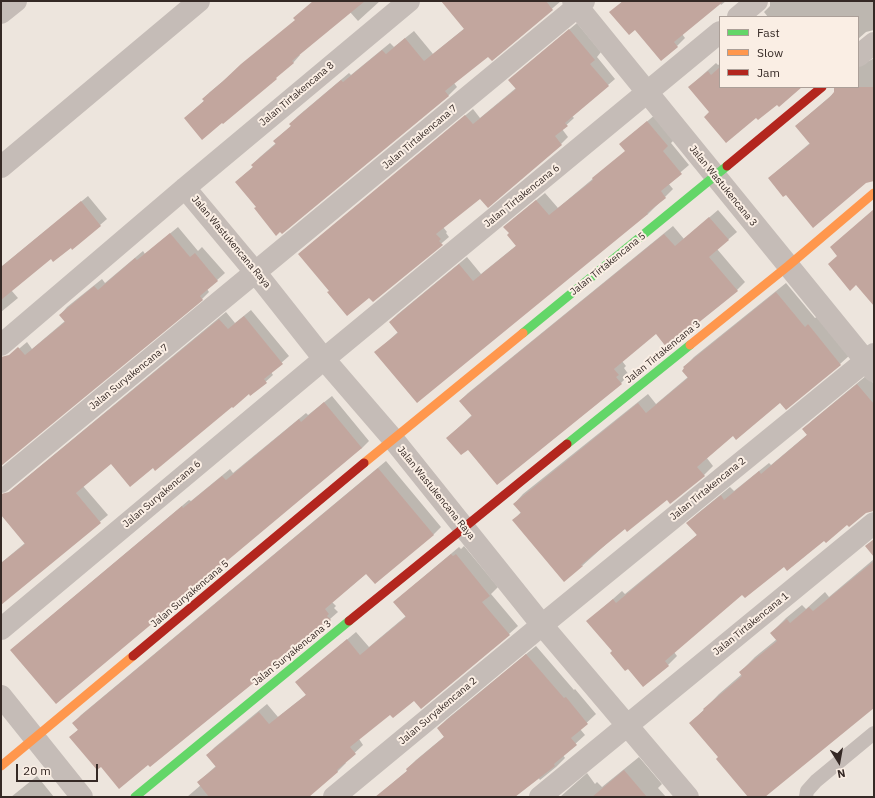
<!DOCTYPE html>
<style>
body{margin:0}
#map{position:relative;width:875px;height:798px;overflow:hidden;background:#ede5dd;font-family:"IBM Plex Sans",sans-serif}
canvas{display:block}
.frame{position:absolute;inset:0;border:2px solid #352925;pointer-events:none}
.legend{position:absolute;left:719px;top:16px;width:140px;height:72px;box-sizing:border-box;background:#faeee4;border:1px solid #ab9f98;margin:0;padding:5px 7px;list-style:none;font-size:12px;color:#352925}
.legend li{display:flex;align-items:center;gap:8px;height:20px}
.legend b{width:20px;border:1px solid #ab9f98}
.north{position:absolute;left:819px;top:742px;width:40px;height:40px;-webkit-text-stroke:3px #faeee4;paint-order:stroke;rotate:169deg;font-size:11px;font-weight:700;line-height:16px;text-align:center;color:#352925}
.north::after{content:'';display:block;margin:auto;width:14px;height:18px;background:#352925;clip-path:polygon(50% 0,100% 100%,50% 72%,0 100%)}
.scale{position:absolute;left:16px;top:764px;width:82px;height:18px;box-sizing:border-box;border:2px solid #352925;border-top:0;padding-left:5px;font-size:12px;line-height:14px;white-space:nowrap;color:#352925;-webkit-text-stroke:3px #faeee4;paint-order:stroke}
</style>
<div id="map">
<canvas width="875" height="798"></canvas>
<div class="frame"></div>
<ul class="legend">
<li><b style="height:5px;background:#63d668"></b>Fast</li>
<li><b style="height:5px;background:#ff974d"></b>Slow</li>
<li><b style="height:5px;background:#b3261e"></b>Jam</li>
</ul>
<div class="north">N</div>
<div class="scale">20 m</div>
</div>
<script>
const ctx = document.querySelector('canvas').getContext('2d');
ctx.lineJoin = 'round';
function fillPath(path, color) {
  ctx.fillStyle = color;
  ctx.fill(path, 'evenodd');
}
function toPath(rows) {
  const path = new Path2D();
  for (const r of rows) {
    path.moveTo(r[0], r[1]);
    for (let i = 2; i < r.length; i += 2) path.lineTo(r[i], r[i + 1]);
  }
  return path;
}
function trace(path, color, width, dash) {
  ctx.strokeStyle = color;
  ctx.lineWidth = width;
  ctx.lineCap = dash ? 'butt' : 'round';
  ctx.setLineDash(dash || []);
  ctx.stroke(path);
}
function write(font, color, halo, rows, align = 'center') {
  ctx.font = font + ' "IBM Plex Sans",sans-serif';
  ctx.lineWidth = 4;
  ctx.setLineDash([]);
  ctx.textBaseline = 'middle';
  ctx.strokeStyle = halo;
  ctx.fillStyle = color;
  for (const [text, x, y, turn = 0] of rows) {
    ctx.save();
    ctx.translate(x, y);
    ctx.rotate((+turn || 0) * Math.PI / 180);
    ctx.textAlign = isNaN(turn) ? turn : align;
    if (halo) ctx.strokeText(text, 0, 0);
    ctx.fillText(text, 0, 0);
    ctx.restore();
  }
}
const shadow = toPath([
 [315,1,380,1,358,21,350,12,299,54,300,55,293,63,185,118,205,100,203,99,210,92,296,20],
 [447,1,561,1,492,60,488,55,454,83,457,87,449,95,282,233,257,206,236,182,254,166,252,165,260,157,276,143,274,141,292,125,290,124,298,116,349,73,351,75,390,43,394,47,414,31,433,54,465,28],
 [623,1,726,1,721,5,720,3,682,34,685,38,677,46,635,29,611,12],
 [770,1,874,1,874,30,866,32,858,39,858,17,768,17,764,12,770,6],
 [577,23,601,52,597,57,615,79,572,116,574,118,562,129,568,137,561,144,480,197,443,227,447,232,446,233,449,237,373,301,369,297,330,291,299,254,473,109,480,118,516,88,509,80],
 [858,57,869,61,874,58,874,180,786,193,769,178,810,143,796,126,834,93,835,87,858,87],
 [716,63,718,65,720,64,720,87,801,87,778,104,757,116,710,112,689,87],
 [656,114,676,138,671,143,689,165,668,183,673,189,648,214,376,352,398,332,390,322,398,314,467,257,481,274,517,245,510,233,513,219,545,193,558,208,626,151,620,144],
 [88,196,107,219,72,249,71,247,51,258,11,290,18,298,1,312,1,267],
 [718,210,737,232,717,249,745,282,737,290,656,333,622,361,626,366,624,368,629,375,621,383,497,483,468,448,447,438,472,415,460,401,468,393,673,226,684,239],
 [178,227,198,251,202,247,225,273,207,289,209,292,202,299,1,465,1,364,27,342,32,349,65,321,60,315,67,307,102,279,105,283,143,251,145,254],
 [786,283,815,318,818,316,850,355,840,364,786,408,781,401,733,435,706,457,713,466,704,475,625,527,582,566,514,520,521,512,514,504,523,494,648,394,656,404,688,377,684,367,694,357],
 [251,310,289,356,271,372,273,375,251,395,249,393,232,406,153,466,111,463,83,486,108,515,1,603,1,563,25,543,1,514,8,493,226,312,235,323],
 [867,375,874,384,874,501,824,540,742,593,674,652,677,656,668,665,613,651,588,621,622,591,625,594,697,535,688,523,697,514,730,487,734,491,769,463,771,465,808,434,804,429,813,420],
 [332,396,369,441,362,448,19,643,189,500,191,501,230,469,233,473,306,413,308,415],
 [386,461,441,527,434,534,375,583,367,573,332,602,336,606,334,608,338,612,330,619,148,764,101,766,70,737,79,729,74,723,81,715],
 [464,546,498,587,491,594,518,626,509,634,414,699,390,713,359,739,363,745,345,762,346,763,338,771,307,797,187,797,201,785,198,782,216,766,207,755,215,747,267,704,278,717,307,694,297,682,356,632,369,647,406,616,394,602,459,547,461,549],
 [874,559,874,705,763,797,749,797,719,757,691,723,719,694,742,674,740,672,755,657,777,639,771,633,786,618,802,605,806,609,825,592,829,597],
 [536,646,574,690,575,689,596,714,580,729,585,735,563,755,565,758,556,767,540,780,538,777,514,797,376,797,408,770,407,769,416,760,445,736,438,728,447,719],
 [639,757,662,784,658,788,666,797,560,797,587,773,595,784,597,782,602,787],
 [37,776,54,797,11,797]
]);
const building = toPath([
 [313,1,365,1,292,61,294,63,276,78,277,79,223,124,222,123,202,140,184,118,204,101,202,99,222,82,241,64,295,20,293,18],
 [441,1,546,1,553,10,492,61,488,57,445,91,449,96,282,234,280,232,276,236,254,208,256,207,235,182,253,167,251,165,276,144,273,141,291,126,289,124,341,80,343,82,382,50,386,54,405,38,424,61,464,29],
 [623,1,724,1,674,42,678,47,661,61,635,30,629,35,609,12],
 [569,29,595,60,590,64,609,86,565,123,568,126,555,136,562,145,488,208,480,199,436,234,441,239,439,241,443,245,373,302,369,298,347,316,327,292,329,291,298,254,465,115,473,124,516,89,508,80],
 [720,67,720,87,802,87,779,107,777,105,758,120,756,118,726,143,704,117,709,112,688,87,708,71,711,75],
 [834,87,874,87,874,181,866,183,813,228,786,195,783,197,768,178,810,144,795,126,830,97,834,92],
 [647,121,668,146,663,151,682,174,661,191,666,198,647,213,648,214,417,403,374,352,398,333,389,322,459,264,473,281,516,246,507,235,509,233,503,227,536,200,549,215,593,180,592,178,625,151,619,144],
 [81,201,101,226,72,250,71,248,53,262,51,259,1,300,1,267],
 [874,209,874,306,856,285,850,291,828,264,837,256,830,247],
 [709,217,729,240,709,257,738,291,667,348,656,334,614,369,619,375,616,377,622,384,497,485,468,450,461,455,446,438,472,416,459,401,664,234,675,246],
 [170,233,190,257,195,253,218,281,200,296,203,300,1,466,1,357,9,355,18,347,25,355,65,322,59,315,94,286,98,290,135,258,137,260],
 [776,292,805,327,808,324,841,365,786,410,780,403,736,440,733,436,697,467,705,476,670,504,667,500,627,532,625,529,581,565,583,566,564,582,512,520,521,513,513,504,638,403,646,413,688,378,682,371,684,368,683,367],
 [244,316,283,364,264,379,267,383,250,396,249,394,233,408,232,407,155,471,153,468,130,487,111,464,76,493,101,523,1,605,1,563,25,544,1,515,1,494,9,492,219,319,228,329],
 [857,384,874,404,874,511,866,513,849,527,847,525,826,543,824,541,787,571,784,567,745,598,742,595,665,661,669,666,643,687,628,669,625,671,610,653,612,651,586,621,613,599,616,603,697,535,686,523,721,495,724,500,759,471,761,474,807,435,802,429],
 [324,402,362,448,56,704,10,650,182,506,183,508,222,476,226,480,299,419,301,422],
 [378,468,434,535,375,584,366,574,325,609,329,614,327,616,331,620,150,767,148,765,119,789,101,767,97,770,69,737,78,730,72,723],
 [874,539,874,557,865,546],
 [451,554,453,556,456,554,490,596,482,602,510,635,421,709,414,701,393,718,390,715,350,747,356,754,337,770,338,772,309,797,209,797,197,782,216,767,206,755,259,712,269,724,306,695,295,682,347,639,360,655,406,617,393,602],
 [874,561,874,708,765,797,748,797,716,759,718,757,689,723,704,710,703,709,742,676,739,672,777,641,770,633,787,619,790,623,809,607,813,611],
 [526,654,564,698,566,697,588,724,571,738,577,745,554,764,555,766,515,797,375,797,407,771,406,769,444,737,437,728],
 [624,770,647,797,592,797]
]);
const lane = toPath([
 [806,797,807,791,816,781,874,733]
]);
const street = toPath([
 [573,1,874,371],
 [1,13,16,1],
 [738,17,757,1],
 [858,56,874,43],
 [1,167,199,1],
 [185,188,256,273,324,359,393,439,542,625,688,797],
 [1,345,185,188,409,1],
 [1,482,584,1],
 [1,629,324,359,720,32],
 [1,696,82,797],
 [334,797,542,625,874,354],
 [540,797,874,523]
]);
const fast = toPath([
 [523,333,727,166],
 [567,444,690,345],
 [135,797,349,621]
]);
const slow = toPath([
 [690,345,788,266,874,193],
 [364,463,523,333],
 [1,766,133,656]
]);
const jam = toPath([
 [727,166,822,87],
 [349,621,567,444],
 [133,656,364,463]
]);
const streetNames = [
 ["Jalan Tirtakencana 8",297,94,-40],
 ["Jalan Tirtakencana 7",420,137,-40],
 ["Jalan Wastukencana 3",723,186,51],
 ["Jalan Tirtakencana 6",522,196,-39],
 ["Jalan Wastukencana Raya",231,242,50],
 ["Jalan Tirtakencana 5",608,264,-39],
 ["Jalan Tirtakencana 3",663,352,-39],
 ["Jalan Suryakencana 7",129,377,-39],
 ["Jalan Tirtakencana 2",708,489,-39],
 ["Jalan Wastukencana Raya",436,493,51],
 ["Jalan Suryakencana 6",162,494,-40],
 ["Jalan Suryakencana 5",190,594,-40],
 ["Jalan Tirtakencana 1",751,624,-39],
 ["Jalan Suryakencana 3",292,653,-39],
 ["Jalan Suryakencana 2",438,711,-40]
];
fillPath(shadow, '#0003');
fillPath(building, '#c2a69e');
trace(lane, '#c5bcb7', 14);
trace(street, '#c5bcb7', 22);
trace(fast, '#63d668', 9);
trace(slow, '#ff974d', 9);
trace(jam, '#b3261e', 9);
write('10px', '#352925', '#faeee4', streetNames);
</script>
